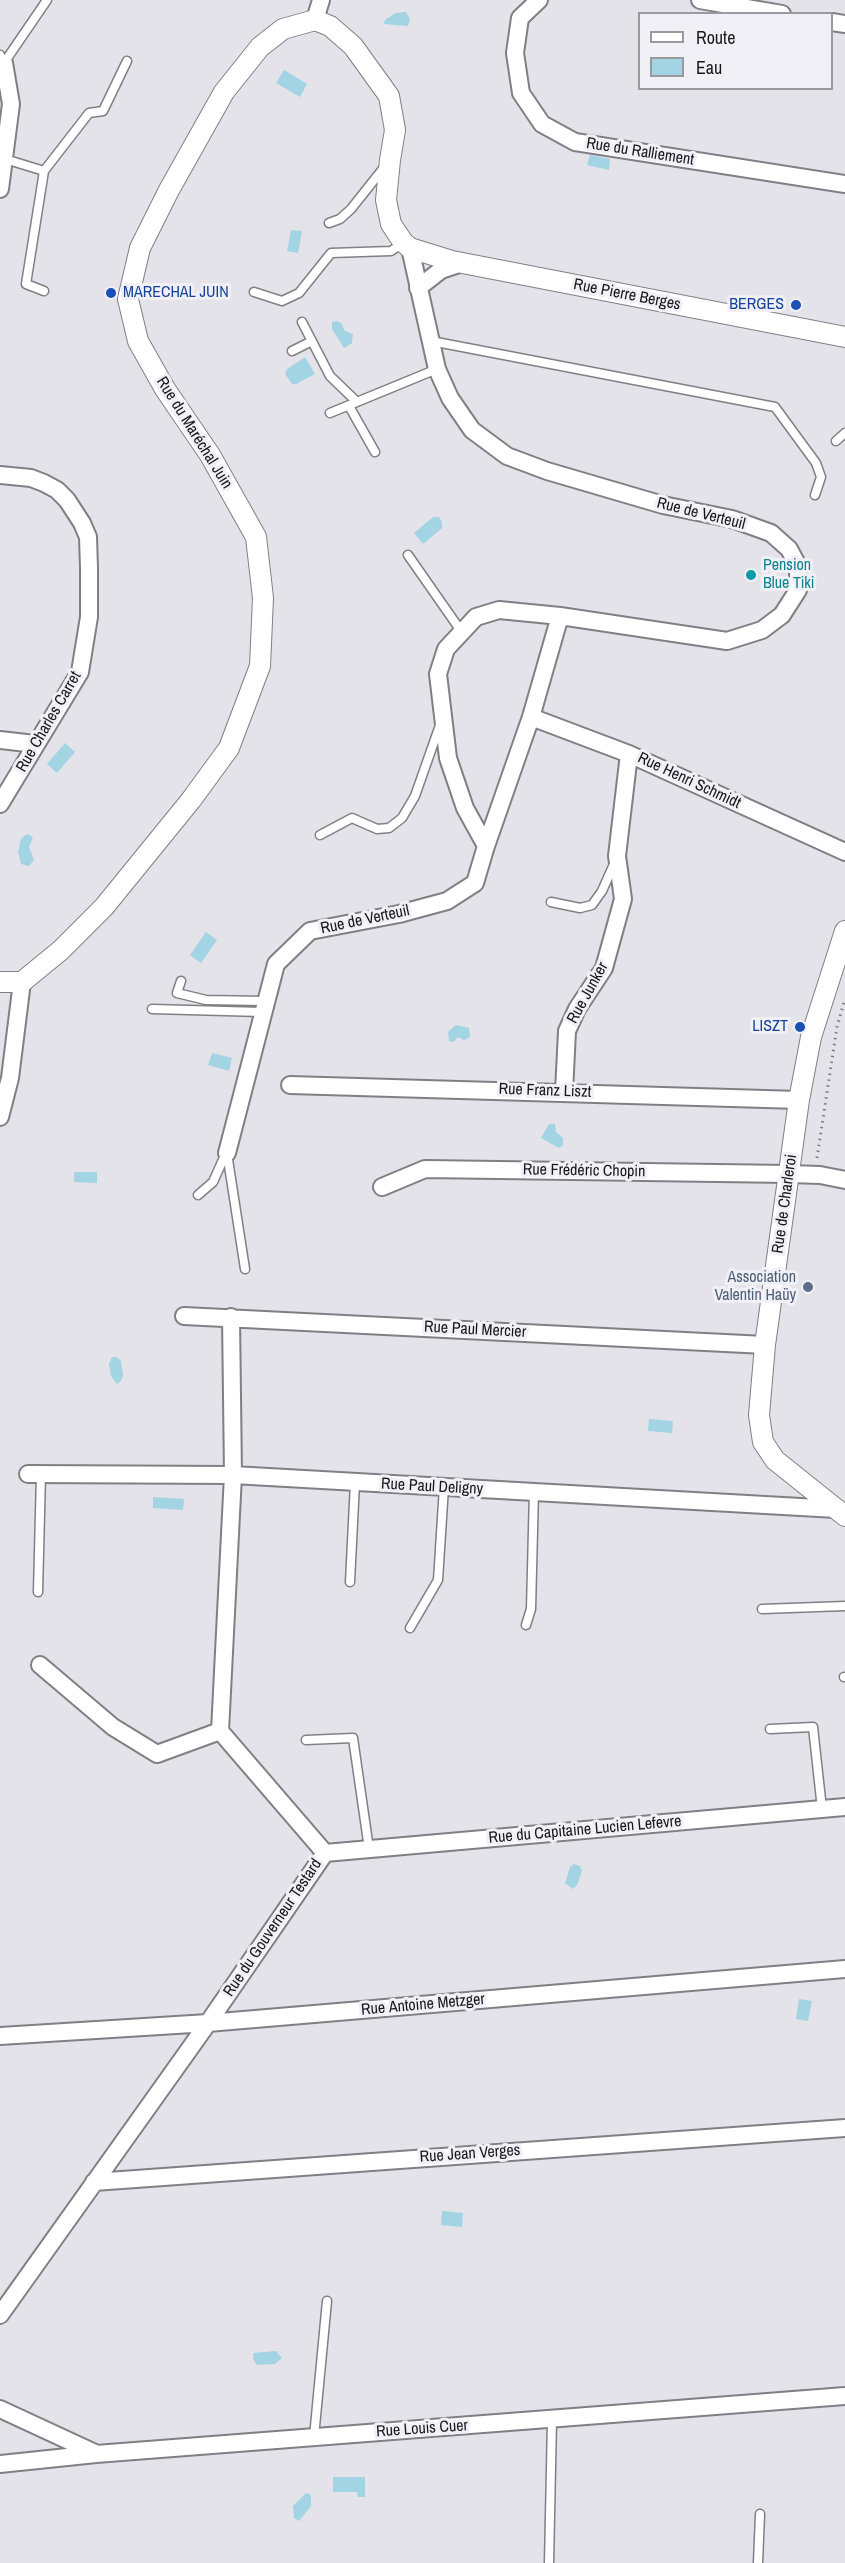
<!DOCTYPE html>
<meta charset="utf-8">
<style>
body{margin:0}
#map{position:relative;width:845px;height:2563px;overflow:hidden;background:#e3e3e9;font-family:"Archivo Narrow",sans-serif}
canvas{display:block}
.legend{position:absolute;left:638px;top:12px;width:195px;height:78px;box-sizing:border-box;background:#f0f0f6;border:2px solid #9a9a9e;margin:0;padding:8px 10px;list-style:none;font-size:18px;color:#18181a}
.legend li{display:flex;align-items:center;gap:12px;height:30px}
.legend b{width:30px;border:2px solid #9a9a9e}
</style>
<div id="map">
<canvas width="845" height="2563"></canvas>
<ul class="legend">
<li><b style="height:8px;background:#fff"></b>Route</li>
<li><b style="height:16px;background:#a2d4e3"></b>Eau</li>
</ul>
</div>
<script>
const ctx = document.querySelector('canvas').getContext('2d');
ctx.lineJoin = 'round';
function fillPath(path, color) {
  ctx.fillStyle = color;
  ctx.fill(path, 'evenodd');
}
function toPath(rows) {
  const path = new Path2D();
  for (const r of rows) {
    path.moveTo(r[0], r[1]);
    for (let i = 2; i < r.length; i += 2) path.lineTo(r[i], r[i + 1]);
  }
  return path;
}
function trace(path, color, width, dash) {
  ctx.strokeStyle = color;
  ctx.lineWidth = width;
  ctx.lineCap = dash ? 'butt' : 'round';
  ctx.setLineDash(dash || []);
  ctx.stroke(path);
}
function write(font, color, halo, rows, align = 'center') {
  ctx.font = font + ' "Archivo Narrow",sans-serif';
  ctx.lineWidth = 6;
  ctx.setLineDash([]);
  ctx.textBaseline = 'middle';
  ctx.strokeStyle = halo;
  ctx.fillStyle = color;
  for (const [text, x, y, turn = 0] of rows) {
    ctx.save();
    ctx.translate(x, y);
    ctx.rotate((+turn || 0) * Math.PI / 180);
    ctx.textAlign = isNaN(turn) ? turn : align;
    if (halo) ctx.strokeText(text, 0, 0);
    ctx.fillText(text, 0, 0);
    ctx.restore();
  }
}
const water = toPath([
 [406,12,410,19,408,26,383,24,386,19,396,13],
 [284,70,307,84,300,97,276,83],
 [590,155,610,159,609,170,587,165],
 [291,230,302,231,298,253,287,251],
 [337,321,341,323,345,331,353,334,352,343,344,348,332,329,332,322],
 [305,357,315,374,296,384,292,384,285,374,287,369],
 [433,517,439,517,442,522,442,528,423,544,414,533],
 [65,743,75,752,57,773,47,764],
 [27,834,33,837,29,847,34,860,29,866,21,864,18,852,21,839],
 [206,932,217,940,201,963,190,955],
 [456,1025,469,1028,470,1037,464,1040,458,1037,454,1042,449,1041,448,1032],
 [212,1053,232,1058,229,1071,208,1065],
 [549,1124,555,1124,556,1132,563,1138,563,1145,559,1148,541,1138],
 [74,1172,97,1172,97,1183,74,1182],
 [112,1357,117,1357,121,1361,123,1375,121,1381,117,1384,111,1376,109,1364],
 [649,1419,673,1421,672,1433,648,1431],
 [153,1497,184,1499,183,1510,153,1508],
 [574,1864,580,1866,582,1871,577,1885,573,1889,565,1883,570,1867],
 [799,1999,812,2001,808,2021,796,2019],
 [442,2211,463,2213,462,2227,441,2225],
 [276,2351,282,2358,275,2364,257,2365,253,2359,254,2353],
 [333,2477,365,2477,365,2497,358,2497,357,2492,333,2492],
 [306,2493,311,2495,311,2506,299,2521,294,2518,293,2506]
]);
const path = toPath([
 [817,1158,837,1027,845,999]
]);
const service = toPath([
 [0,55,4,63,47,0],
 [5,159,44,171,26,284,44,291],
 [44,171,89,113,103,111,127,61],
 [329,223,340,219,351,209,386,165],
 [254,292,282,301,299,293,331,253,391,251,403,243],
 [302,322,330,376,357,402],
 [431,341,775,407,816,463,821,477,815,495],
 [292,351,312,341],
 [349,406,375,452],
 [330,413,437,369],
 [836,441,845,433],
 [408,555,461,631],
 [320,835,352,818,377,829,389,828,402,818,415,796,440,725],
 [551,902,580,908,592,905,602,891,615,862],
 [181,981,177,993,206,1000,264,1001],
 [152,1009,262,1012],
 [227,1153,245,1269],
 [198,1195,213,1182,226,1153],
 [350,1582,355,1483],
 [38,1592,41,1474],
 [762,1609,845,1606],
 [526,1625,531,1609,534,1491],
 [410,1628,438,1580,444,1487],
 [844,1677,845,1677],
 [770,1729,813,1727,822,1809],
 [306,1740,353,1738,369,1849],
 [314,2437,327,2301],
 [549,2563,552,2420],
 [758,2563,760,2514]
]);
const minor = toPath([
 [539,0,520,18,515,53,521,93,542,124,575,142,845,184],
 [700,0,782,14],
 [315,20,321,0],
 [832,22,845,24],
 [0,189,11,104,4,63],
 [418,288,441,270,462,263],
 [0,475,31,478,44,483,57,490,67,500,82,523,88,537,89,568,89,617,80,672,0,804],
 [531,717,629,754,845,852],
 [0,740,35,744],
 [486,846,465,808,448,758,438,674,446,649,476,617,499,610,560,616],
 [290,1085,799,1100],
 [564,1092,567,1031,577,1009,604,968,623,899,617,856,629,754],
 [0,1117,10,1078,22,982],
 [227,1153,276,964,310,931,399,914,447,901,475,883,486,846,531,717,560,616,727,641,762,630,782,615,798,590,798,566,789,549,771,533,732,519,663,505,547,471,507,456,472,430,450,398,437,369,410,248],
 [382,1187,425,1169,790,1174,820,1175,845,1180],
 [184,1316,765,1345],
 [28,1474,233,1475,836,1509],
 [40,1665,113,1727,157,1754,220,1731],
 [325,1853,845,1807],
 [0,2036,208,2023,845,1969],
 [94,2182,845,2128],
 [0,2315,208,2023,325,1853,220,1731,233,1475,231,1317],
 [0,2409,95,2453],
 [0,2464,96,2454,845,2396]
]);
const tertiary = toPath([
 [845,931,811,1037,799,1100,765,1345,759,1415,763,1442,775,1460,845,1516],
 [0,982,22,982,61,950,104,907,191,800,229,748,260,666,263,598,256,537,210,455,165,389,138,341,128,299,140,248,169,190,224,92,260,47,283,29,315,20,330,26,353,46,389,96,395,130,390,160,386,200,391,224,403,242,410,248,452,261,845,337]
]);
const markers = [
 [111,293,6,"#1a4fb4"],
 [796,305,6,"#1a4fb4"],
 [751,575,6,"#0f9aa8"],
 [800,1027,6,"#1a4fb4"],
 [808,1287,6,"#5c6f8a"]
];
const streetNames = [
 ["Rue du Ralliement",640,152,9],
 ["Rue Pierre Berges",627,295,11],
 ["Rue du Maréchal Juin",194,433,58],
 ["Rue de Verteuil",701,514,14],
 ["Rue Charles Carret",49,722,-60],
 ["Rue Henri Schmidt",689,781,25],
 ["Rue de Verteuil",365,920,-12],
 ["Rue Junker",588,993,-61],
 ["Rue Franz Liszt",545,1091,2],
 ["Rue Frédéric Chopin",584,1171,1],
 ["Rue de Charleroi",785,1204,-82],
 ["Rue Paul Mercier",475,1330,3],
 ["Rue Paul Deligny",432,1487,3],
 ["Rue du Capitaine Lucien Lefevre",585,1830,-5],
 ["Rue du Gouverneur Testard",273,1928,-56],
 ["Rue Antoine Metzger",423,2005,-5],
 ["Rue Jean Verges",470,2154,-4],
 ["Rue Louis Cuer",422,2429,-4]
];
const transitNames = [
 ["MARECHAL JUIN",123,293,"left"],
 ["BERGES",784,305],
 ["LISZT",788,1027]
];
const cultureNames = [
 ["Pension",763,566],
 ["Blue Tiki",763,584]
];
const serviceNames = [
 ["Association",796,1278],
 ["Valentin Haüy",796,1296]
];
fillPath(water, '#a2d4e3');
trace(service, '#807f84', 11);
trace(minor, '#807f84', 20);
trace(tertiary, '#807f84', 22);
trace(path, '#7e7e82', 3, [1.5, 4.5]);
trace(service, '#fff', 8);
trace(minor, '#fff', 16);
trace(tertiary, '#fff', 20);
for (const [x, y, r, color] of markers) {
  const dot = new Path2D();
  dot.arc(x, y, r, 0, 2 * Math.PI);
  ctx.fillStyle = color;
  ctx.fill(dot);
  trace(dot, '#f0f0f6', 2);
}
write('16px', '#18181a', '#f0f0f6', streetNames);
write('16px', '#164399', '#f0f0f6', transitNames, 'right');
write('16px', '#0d838f', '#f0f0f6', cultureNames, 'left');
write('16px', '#4e5e75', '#f0f0f6', serviceNames, 'right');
</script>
